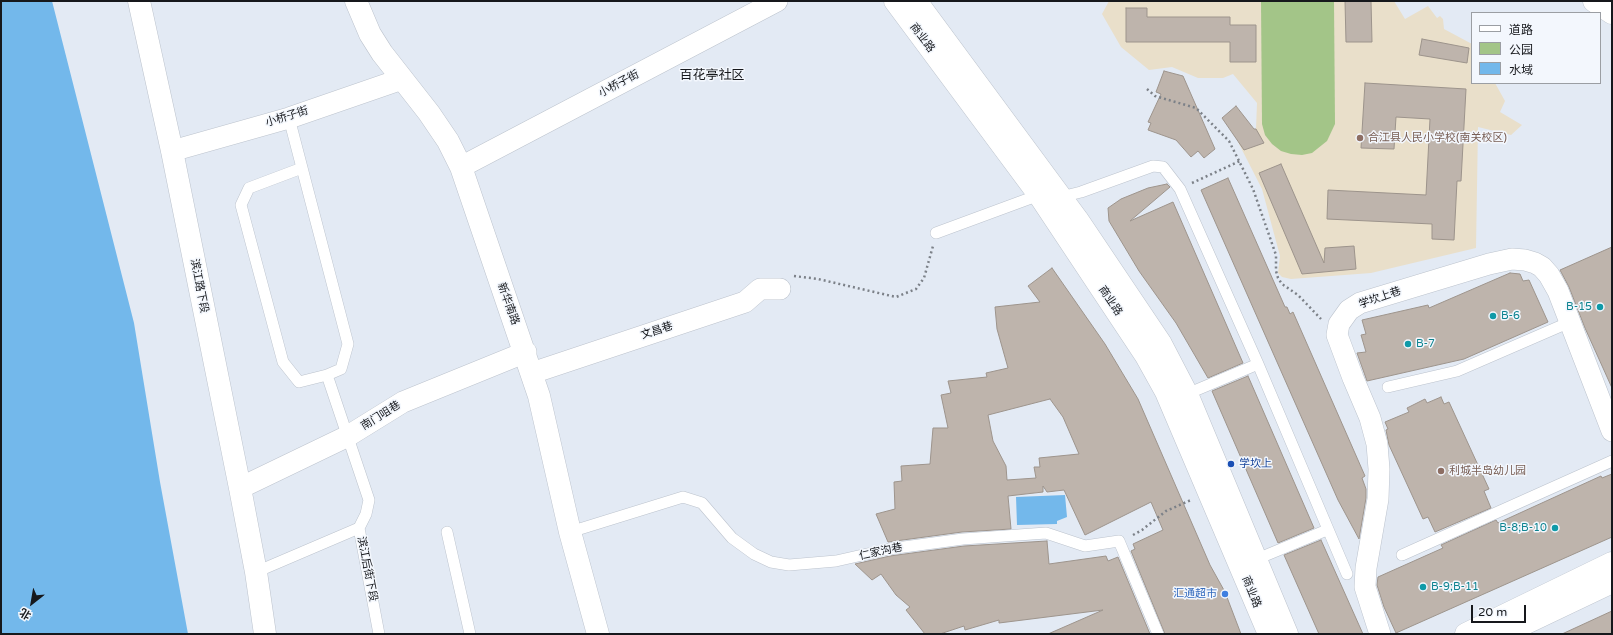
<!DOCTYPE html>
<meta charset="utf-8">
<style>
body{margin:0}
#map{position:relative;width:1613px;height:635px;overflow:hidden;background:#e3eaf4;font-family:"Varela Round","Noto Sans SC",sans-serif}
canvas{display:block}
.frame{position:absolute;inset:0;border:2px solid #16181c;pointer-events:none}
.legend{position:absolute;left:1471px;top:12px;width:130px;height:72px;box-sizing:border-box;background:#f3f7fd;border:1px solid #9b9ea3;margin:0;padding:5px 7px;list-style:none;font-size:12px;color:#16181c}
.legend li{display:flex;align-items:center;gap:8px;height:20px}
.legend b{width:20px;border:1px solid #9b9ea3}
.north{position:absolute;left:12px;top:583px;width:40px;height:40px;-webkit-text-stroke:3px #f3f7fd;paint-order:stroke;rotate:211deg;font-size:11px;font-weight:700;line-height:16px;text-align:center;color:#16181c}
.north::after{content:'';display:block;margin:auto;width:14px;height:18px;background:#16181c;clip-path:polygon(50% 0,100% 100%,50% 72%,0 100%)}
.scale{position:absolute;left:1471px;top:605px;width:55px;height:18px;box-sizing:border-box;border:2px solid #16181c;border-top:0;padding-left:5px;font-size:12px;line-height:14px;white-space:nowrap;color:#16181c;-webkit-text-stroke:3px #f3f7fd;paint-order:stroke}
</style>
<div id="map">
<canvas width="1613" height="635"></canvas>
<div class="frame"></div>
<ul class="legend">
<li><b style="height:5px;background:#fff"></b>道路</li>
<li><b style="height:11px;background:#a3c588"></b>公园</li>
<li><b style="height:11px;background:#73b8eb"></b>水域</li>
</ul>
<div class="north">北</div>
<div class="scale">20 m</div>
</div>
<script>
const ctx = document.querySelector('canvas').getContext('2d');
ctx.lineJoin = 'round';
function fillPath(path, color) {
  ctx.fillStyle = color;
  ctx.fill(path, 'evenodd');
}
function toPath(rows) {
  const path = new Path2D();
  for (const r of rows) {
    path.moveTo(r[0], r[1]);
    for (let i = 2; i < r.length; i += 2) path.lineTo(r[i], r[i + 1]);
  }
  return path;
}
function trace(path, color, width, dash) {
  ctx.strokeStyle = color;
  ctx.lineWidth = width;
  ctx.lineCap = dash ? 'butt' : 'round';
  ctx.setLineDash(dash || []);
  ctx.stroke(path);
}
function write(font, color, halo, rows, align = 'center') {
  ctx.font = font + ' "Varela Round","Noto Sans SC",sans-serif';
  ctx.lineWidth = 3;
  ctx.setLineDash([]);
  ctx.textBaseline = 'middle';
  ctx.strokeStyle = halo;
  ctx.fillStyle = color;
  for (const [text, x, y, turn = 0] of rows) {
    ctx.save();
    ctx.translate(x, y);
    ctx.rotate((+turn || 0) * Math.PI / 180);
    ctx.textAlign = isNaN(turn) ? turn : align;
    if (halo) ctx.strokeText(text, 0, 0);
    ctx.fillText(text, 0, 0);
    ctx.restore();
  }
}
const education = toPath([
 [1109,1,1394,1,1405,19,1428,6,1437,18,1440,16,1443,19,1444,29,1472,44,1472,83,1495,83,1505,101,1500,112,1522,125,1511,135,1478,127,1476,248,1371,273,1291,279,1282,277,1278,273,1280,256,1262,189,1238,142,1256,129,1257,103,1233,74,1223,78,1198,78,1172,67,1149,70,1121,47,1102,14]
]);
const green = toPath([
 [1261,1,1334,1,1335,124,1327,141,1312,153,1302,155,1291,154,1281,151,1272,144,1265,135,1262,124]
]);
const water = toPath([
 [1,1,52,1,134,323,160,482,188,634,1,634],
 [1065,495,1067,517,1057,521,1057,524,1017,525,1016,497]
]);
const building = toPath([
 [1345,1,1371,1,1372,42,1346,42,1345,1],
 [1126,8,1147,8,1147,17,1230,17,1230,25,1256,25,1256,62,1230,62,1230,42,1126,42,1126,8],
 [1422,39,1469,48,1467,63,1419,55,1422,39],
 [1164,71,1183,76,1215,149,1204,158,1198,151,1191,157,1176,140,1148,130,1151,123,1148,122,1161,94,1156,92,1164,71],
 [1365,83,1466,89,1461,181,1457,181,1454,240,1432,239,1432,224,1327,219,1328,190,1426,195,1430,119,1396,117,1394,149,1361,148,1365,83],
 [1236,106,1254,129,1256,129,1264,143,1244,150,1222,118,1236,106],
 [1281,164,1324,263,1325,248,1354,246,1356,269,1302,274,1259,173,1281,164],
 [1228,178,1285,307,1287,307,1290,314,1293,312,1365,476,1362,478,1366,489,1366,498,1359,539,1338,500,1201,190,1228,178],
 [1167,184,1170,187,1130,221,1173,202,1243,363,1208,378,1176,323,1139,271,1109,221,1108,208,1121,199,1148,188,1167,184],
 [1612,247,1612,388,1585,328,1569,287,1560,270,1612,247],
 [1052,268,1105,344,1138,399,1210,565,1225,592,1241,634,1165,634,1131,551,1135,549,1133,544,1163,530,1151,502,1085,535,1064,490,1047,492,1043,486,1043,492,1008,496,1011,529,962,532,888,542,876,514,895,509,894,482,902,481,901,466,930,464,933,428,948,428,941,395,951,393,948,381,987,377,986,373,1008,368,997,329,995,307,1040,302,1028,286,1052,268],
 [1050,399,1063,417,1079,454,1039,458,1040,467,1034,467,1036,478,1007,480,1006,466,993,441,988,415,1050,399],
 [1510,273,1520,274,1523,281,1529,280,1548,322,1464,359,1367,381,1357,353,1366,352,1361,335,1366,334,1362,320,1428,305,1429,308,1510,273],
 [1248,376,1314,528,1278,543,1212,391,1248,376],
 [1441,397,1444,404,1449,402,1489,489,1484,491,1491,508,1435,532,1428,517,1423,519,1389,445,1386,430,1388,429,1385,422,1409,412,1407,408,1425,399,1427,403,1441,397],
 [1612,474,1612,537,1396,633,1384,607,1377,585,1378,577,1443,548,1441,545,1496,520,1498,523,1601,476,1602,478,1612,474],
 [1321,540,1363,634,1319,634,1284,555,1321,540],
 [1047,541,1049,564,1106,556,1108,561,1118,557,1150,634,1048,634,1103,610,999,623,999,620,965,630,964,626,940,634,925,634,906,610,910,607,896,595,881,574,872,580,855,564,890,556,964,546,1047,541],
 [1612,611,1612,634,1562,634,1612,611]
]);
const path = toPath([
 [1147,89,1155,96,1196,108,1229,141,1253,189,1276,255,1276,271,1278,278,1282,284,1298,295,1321,319],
 [1192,183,1240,161],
 [794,276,818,279,896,297,916,289,924,278,933,246],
 [1133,535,1142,530,1166,511,1191,500]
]);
const service = toPath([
 [289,118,348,344,341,369,327,375,299,382,283,362,241,205,249,188,302,168],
 [936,233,1039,195,1061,197,1081,192,1153,166,1163,167,1180,189,1258,364,1347,574],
 [327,375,369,500,366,514,359,528,379,634],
 [1388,387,1457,371,1570,322],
 [1187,394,1258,364],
 [447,532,470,634],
 [570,532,683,497,702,503,732,538,754,554,771,562,789,565,836,561,889,549,963,539,1046,533,1085,546,1119,541,1158,634],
 [1402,555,1612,461],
 [1257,559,1327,530],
 [256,572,359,528]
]);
const minor = toPath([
 [172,151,289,118,402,79],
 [461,167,777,1],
 [532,373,745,302,760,289,780,289],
 [240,488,348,436,403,402,526,352],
 [1380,634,1365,587,1366,568,1378,499,1379,469,1377,444,1370,418,1353,378,1337,335,1339,324,1349,310,1360,303,1489,264,1512,259,1525,260,1535,263,1542,267,1549,275,1558,291,1612,431]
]);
const tertiary = toPath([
 [356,1,370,34,382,53,429,113,448,141,461,167,539,396,570,532,598,634],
 [1466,634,1612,563],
 [1503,634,1612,582]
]);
const secondary = toPath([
 [139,1,172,151,240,488,256,572,265,634],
 [1594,1,1612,13]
]);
const primary = toPath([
 [895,1,1039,195,1146,356,1166,392,1269,634],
 [916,1,1077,219,1161,344,1187,394,1287,634]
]);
const markers = [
 [1360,138,4,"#8d6e63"],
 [1600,307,4,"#0f9aa8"],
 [1493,316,4,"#0f9aa8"],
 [1408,344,4,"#0f9aa8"],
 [1231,464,4,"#1a4fb4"],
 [1441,471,4,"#8d6e63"],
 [1555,528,4,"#0f9aa8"],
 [1423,587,4,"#0f9aa8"],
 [1225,594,4,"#3f7fe0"]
];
const streetNames = [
 ["商业路",922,38,53],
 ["小桥子街",619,84,-28],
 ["小桥子街",287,117,-17],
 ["滨江路下段",199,286,79],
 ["学坎上巷",1380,298,-19],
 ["商业路",1110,301,56],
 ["新华南路",508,304,70],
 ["文昌巷",657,331,-18],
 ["南门咀巷",381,416,-32],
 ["仁家沟巷",881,552,-12],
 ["滨江后街下段",367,569,79],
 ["商业路",1251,592,68]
];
const educationNames = [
 ["合江县人民小学校(南关校区)",1368,138],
 ["利城半岛幼儿园",1449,471]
];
const cultureNames = [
 ["B-15",1592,307,"right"],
 ["B-6",1501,316],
 ["B-7",1416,344],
 ["B-8;B-10",1547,528,"right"],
 ["B-9;B-11",1431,587]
];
const transitNames = [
 ["学坎上",1239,464]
];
const shopNames = [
 ["汇通超市",1217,594]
];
const quarterNames = [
 ["百花亭社区",712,76]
];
fillPath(education, '#e9dfca');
fillPath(green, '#a3c588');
fillPath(water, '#73b8eb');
fillPath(building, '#beb4ac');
trace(building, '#9d948c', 1);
trace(service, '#bcc3cd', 12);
trace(minor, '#bcc3cd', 22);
trace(tertiary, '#bcc3cd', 23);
trace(secondary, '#bcc3cd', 23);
trace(primary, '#bcc3cd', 23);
trace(path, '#7c8188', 2.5, [2, 3]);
trace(service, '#fff', 11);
trace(minor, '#fff', 21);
trace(tertiary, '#fff', 22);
trace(secondary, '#fff', 22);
trace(primary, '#fff', 22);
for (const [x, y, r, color] of markers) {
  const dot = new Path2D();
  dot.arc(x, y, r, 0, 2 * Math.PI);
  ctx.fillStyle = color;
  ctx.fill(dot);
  trace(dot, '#f3f7fd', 1.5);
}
write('11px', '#16181c', '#f3f7fd', streetNames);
write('11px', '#785e54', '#f3f7fd', educationNames, 'left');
write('11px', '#0d838f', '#f3f7fd', cultureNames, 'left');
write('11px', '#164399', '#f3f7fd', transitNames, 'left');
write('11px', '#366cbe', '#f3f7fd', shopNames, 'right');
write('13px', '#16181c', '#f3f7fd', quarterNames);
</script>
